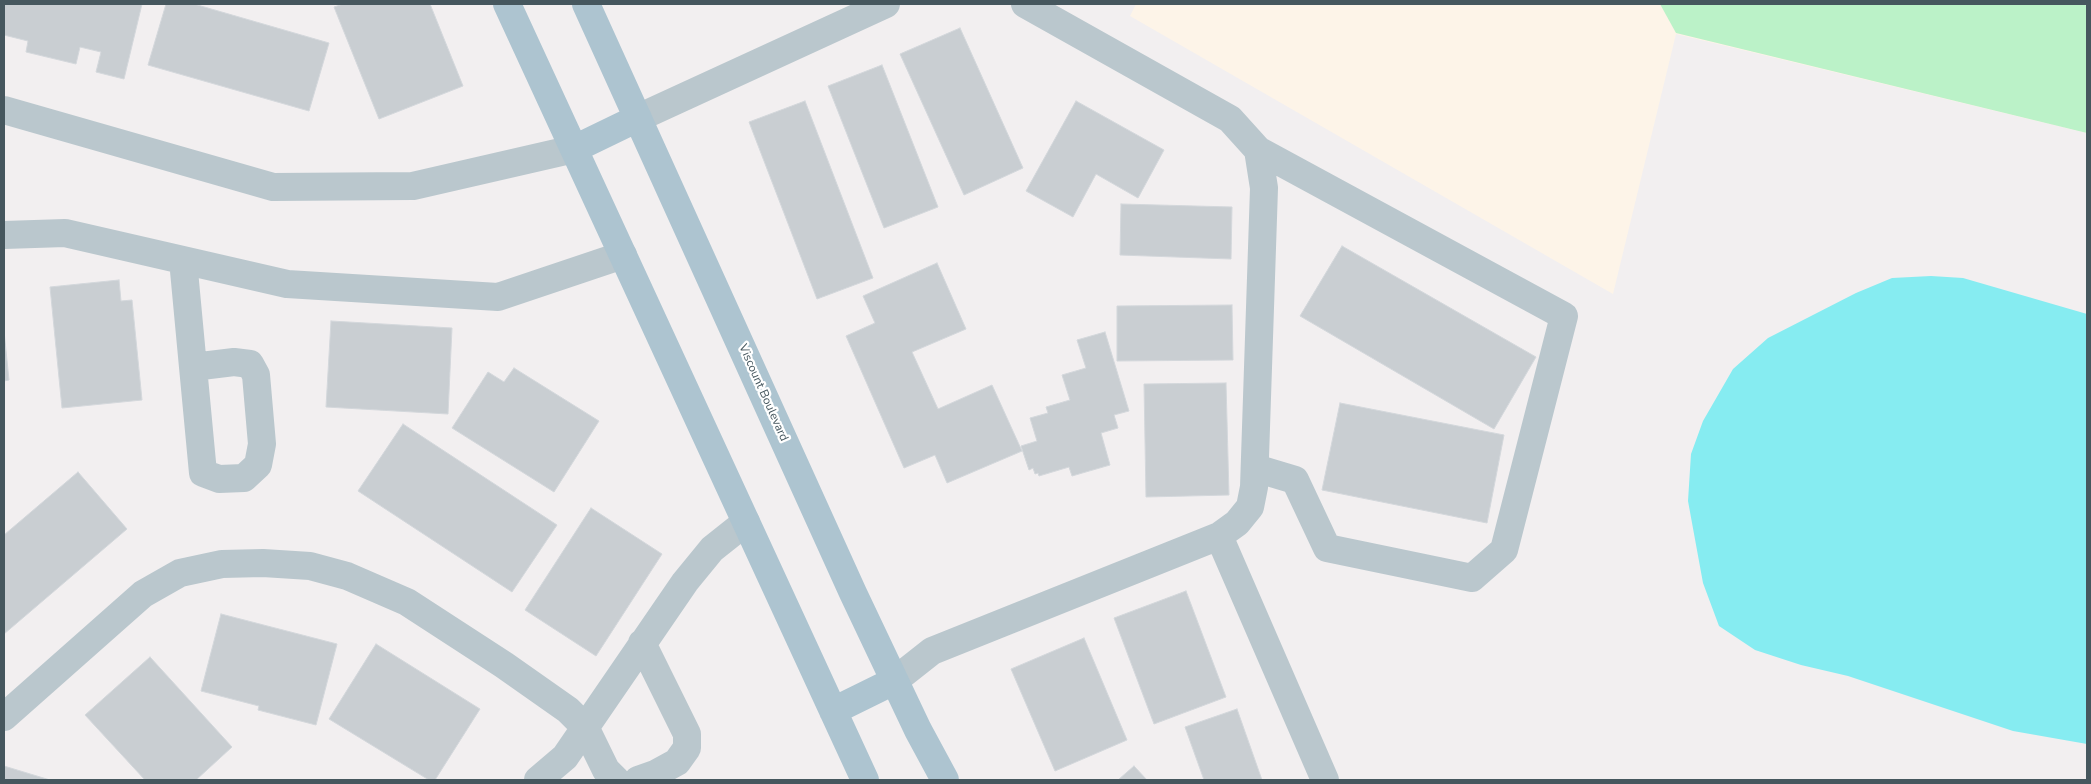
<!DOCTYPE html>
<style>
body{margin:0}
#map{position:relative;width:2091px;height:784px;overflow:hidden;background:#f2eff0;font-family:"Nunito Sans",sans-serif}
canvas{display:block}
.frame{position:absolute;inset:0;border:5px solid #46575e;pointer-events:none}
</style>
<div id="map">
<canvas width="2091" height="784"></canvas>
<div class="frame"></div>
</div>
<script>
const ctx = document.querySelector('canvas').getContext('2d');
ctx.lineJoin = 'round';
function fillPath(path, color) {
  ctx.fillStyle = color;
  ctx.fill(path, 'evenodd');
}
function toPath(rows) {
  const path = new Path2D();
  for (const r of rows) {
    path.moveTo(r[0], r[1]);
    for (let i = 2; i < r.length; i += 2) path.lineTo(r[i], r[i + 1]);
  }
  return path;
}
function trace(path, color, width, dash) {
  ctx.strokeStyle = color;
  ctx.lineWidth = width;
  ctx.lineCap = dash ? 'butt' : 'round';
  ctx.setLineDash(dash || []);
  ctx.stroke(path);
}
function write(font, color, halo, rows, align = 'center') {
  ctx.font = font + ' "Nunito Sans",sans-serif';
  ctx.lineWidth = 4.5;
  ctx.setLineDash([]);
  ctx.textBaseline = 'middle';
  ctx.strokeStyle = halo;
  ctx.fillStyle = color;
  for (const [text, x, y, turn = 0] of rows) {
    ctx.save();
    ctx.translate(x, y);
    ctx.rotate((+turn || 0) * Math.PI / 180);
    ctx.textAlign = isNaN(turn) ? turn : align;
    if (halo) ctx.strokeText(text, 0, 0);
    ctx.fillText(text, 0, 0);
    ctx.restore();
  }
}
const commercial = toPath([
 [1136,4,2087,4,2087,133,1676,34,1613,294,1130,16]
]);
const green = toPath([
 [1660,4,2083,4,2087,6,2087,133,1676,33]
]);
const water = toPath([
 [1931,276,1963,278,2087,314,2087,744,2013,731,1848,676,1801,665,1755,650,1719,626,1703,583,1688,501,1691,454,1703,421,1733,369,1768,338,1856,293,1892,278]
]);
const building = toPath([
 [4,4,142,4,124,79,96,72,101,52,80,47,76,64,26,52,28,41,4,35,4,4],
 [166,4,194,4,329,43,309,111,148,65,166,4],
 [343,4,430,4,463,86,379,119,334,7,343,4],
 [960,28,1023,168,964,195,900,54,960,28],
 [882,65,938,207,884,228,828,86,882,65],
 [805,101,873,278,817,299,749,122,805,101],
 [1076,101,1164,150,1138,198,1096,174,1073,217,1026,191,1076,101],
 [1121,204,1232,207,1231,259,1120,255,1121,204],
 [1342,246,1536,357,1494,429,1300,316,1342,246],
 [937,263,966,329,912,352,938,409,992,385,1022,451,947,483,935,455,904,468,846,336,875,323,863,296,937,263],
 [119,280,121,301,132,300,142,400,62,408,50,287,119,280],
 [1232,305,1233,360,1117,361,1117,306,1232,305],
 [331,321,452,328,448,414,326,407,331,321],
 [4,331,9,380,4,381,4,331],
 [1105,332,1129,411,1114,415,1118,428,1101,433,1110,465,1072,476,1069,467,1039,476,1038,473,1035,474,1033,468,1029,470,1021,446,1037,441,1030,418,1048,413,1046,407,1070,400,1062,375,1086,368,1077,340,1105,332],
 [514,368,599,421,554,492,452,428,488,372,504,382,514,368],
 [1226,383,1229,495,1146,497,1144,384,1226,383],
 [1340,403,1504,435,1487,523,1322,490,1340,403],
 [403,424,557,525,512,592,358,491,403,424],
 [78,472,127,529,4,634,4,535,78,472],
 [591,508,662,554,596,656,525,610,591,508],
 [1186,591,1226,697,1154,724,1114,618,1186,591],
 [221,614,337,644,316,725,258,710,259,706,201,691,221,614],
 [1084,638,1127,740,1055,771,1011,669,1084,638],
 [376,644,480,709,435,780,429,780,329,719,376,644],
 [150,657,232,747,196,780,145,780,85,715,150,657],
 [1237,709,1262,780,1204,780,1185,727,1237,709],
 [4,766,50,780,4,780,4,766],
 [1134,766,1147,780,1118,780,1134,766]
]);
const minor = toPath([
 [4,110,273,187,413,186,574,149],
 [638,118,886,4],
 [4,235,65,233,287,284,498,297,623,255],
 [183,260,193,367,203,473,219,479,244,478,258,465,262,444,256,375,250,364,234,362,193,367],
 [1255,468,1295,480,1327,548,1472,578,1504,550,1564,316,1258,150],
 [1219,536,1325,780],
 [894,681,932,651,1219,536,1237,523,1250,507,1254,487,1264,188,1258,150,1230,119,1025,4],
 [4,717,143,594,180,573,222,564,263,563,310,566,347,576,407,602,504,665,568,710,585,727,606,770,616,780],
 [538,780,565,757,685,582,712,549,746,522],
 [638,780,655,774,677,762,687,748,687,734,642,643]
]);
const major = toPath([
 [507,4,865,780],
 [586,4,853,593,918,730,945,780],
 [574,149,638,118],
 [833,711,894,681]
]);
const streetNames = [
 ["Viscount Boulevard",763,393,66]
];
fillPath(commercial, '#fdf4e8');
fillPath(green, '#bbf2c8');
fillPath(water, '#86ecf1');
fillPath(building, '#c9ced2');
trace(building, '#d3d7db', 1);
trace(minor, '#bac7cd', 28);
trace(major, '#adc4d0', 28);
write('12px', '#46575e', '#fff', streetNames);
</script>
